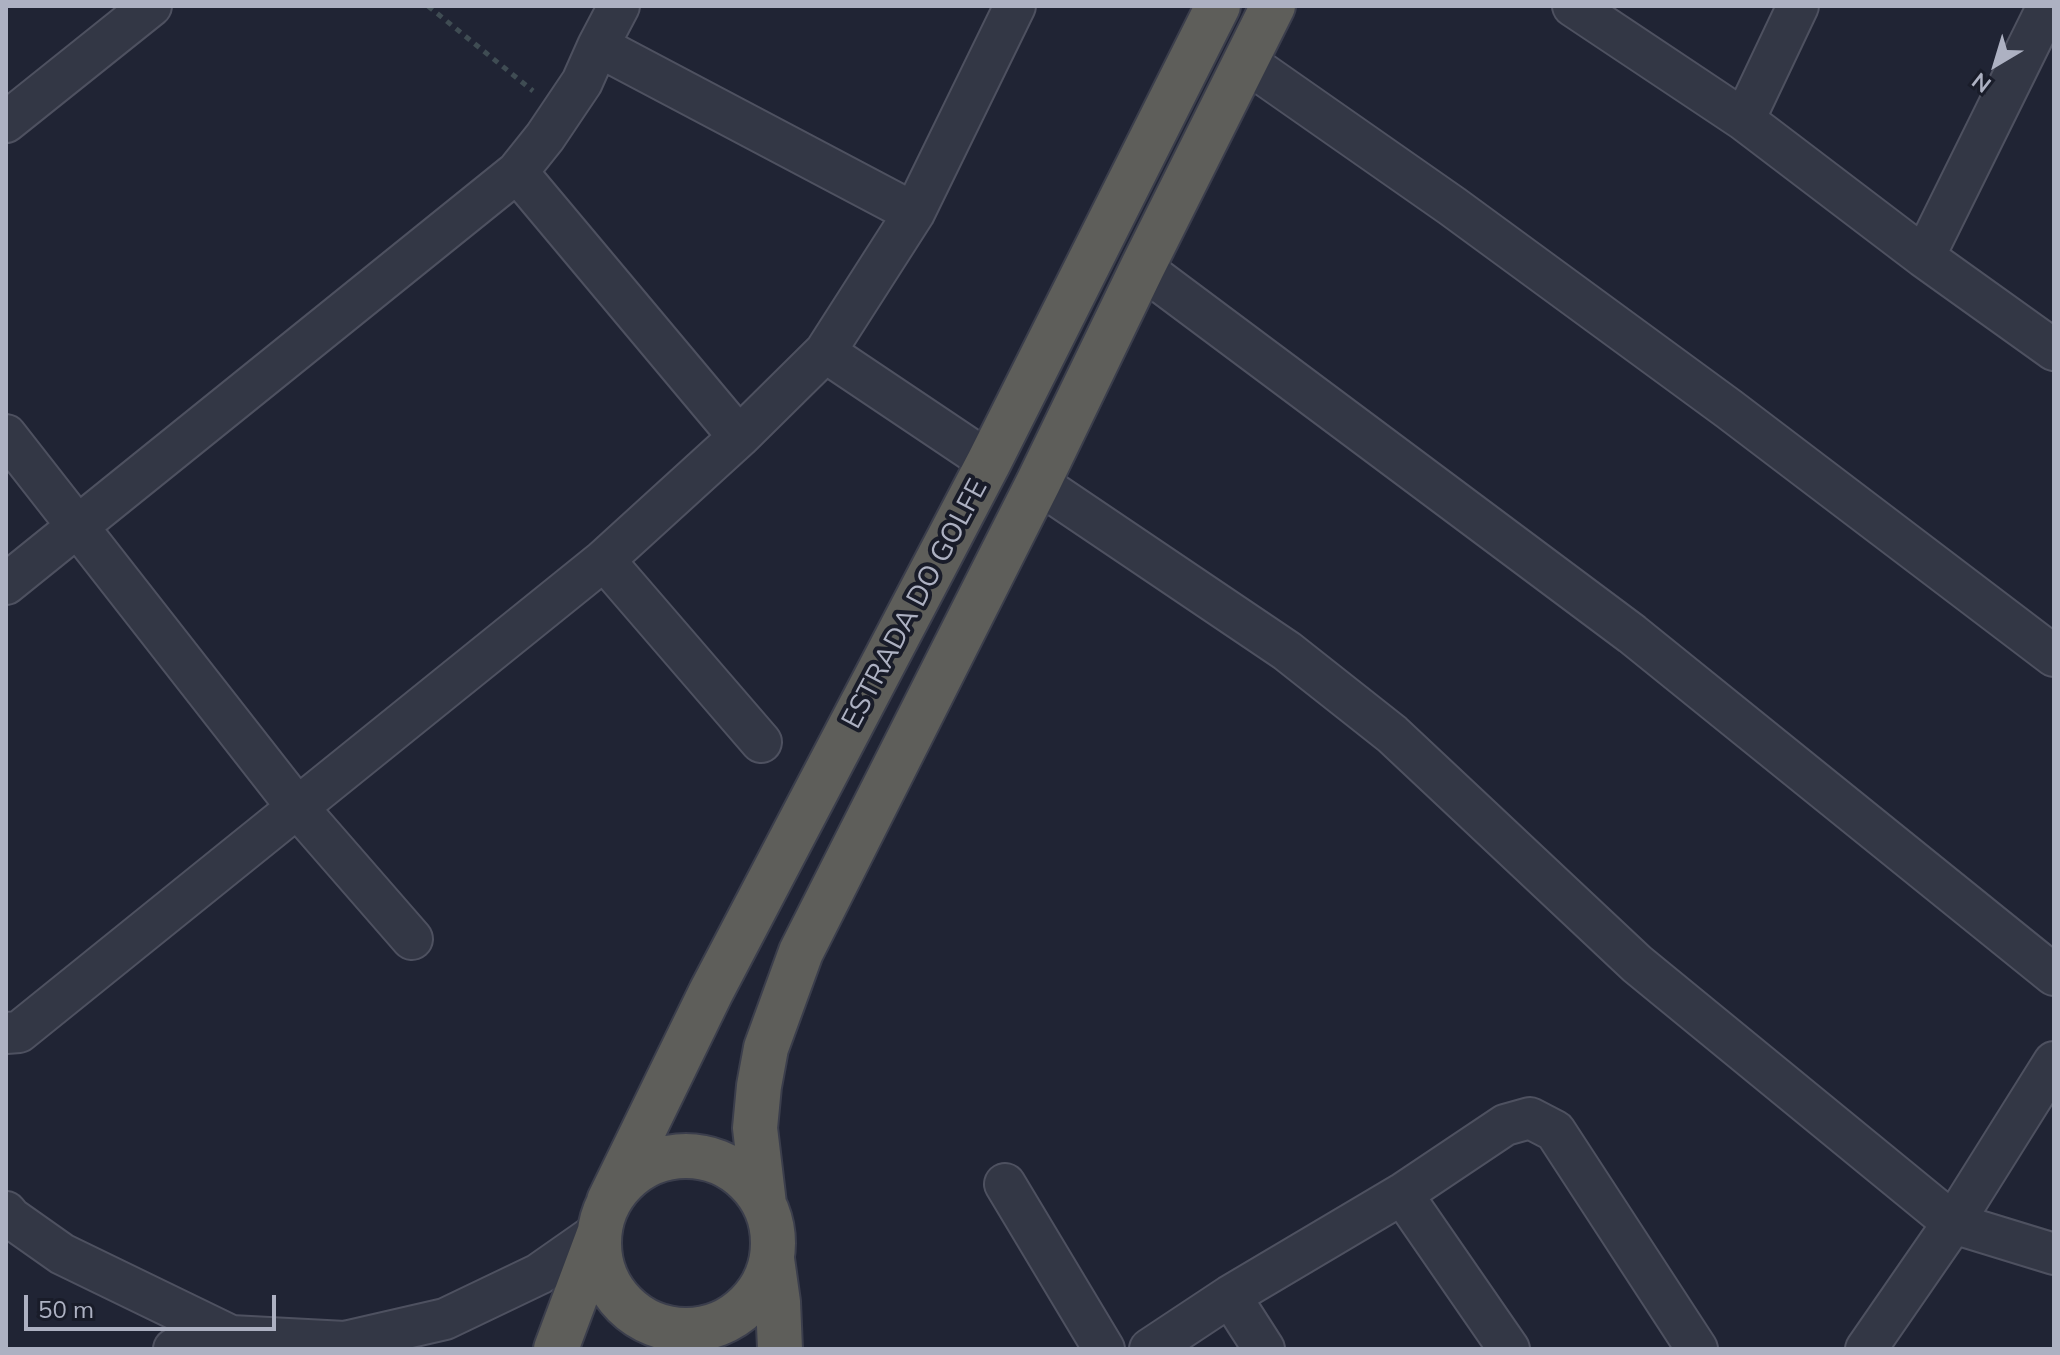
<!DOCTYPE html>
<style>
body{margin:0}
#map{position:relative;width:2060px;height:1355px;overflow:hidden;background:#202434;font-family:Mulish,sans-serif}
canvas{display:block}
.frame{position:absolute;inset:0;border:8px solid #adb1c2;pointer-events:none}
.north{position:absolute;left:1956px;top:24px;width:80px;height:80px;-webkit-text-stroke:6px #191c29;paint-order:stroke;rotate:218deg;font-size:22px;font-weight:700;line-height:32px;text-align:center;color:#adb1c2}
.north::after{content:'';display:block;margin:auto;width:28px;height:36px;background:#adb1c2;clip-path:polygon(50% 0,100% 100%,50% 72%,0 100%)}
.scale{position:absolute;left:24px;top:1295px;width:252px;height:36px;box-sizing:border-box;border:4px solid #adb1c2;border-top:0;padding-left:10px;font-size:24px;line-height:28px;white-space:nowrap;color:#adb1c2;-webkit-text-stroke:6px #191c29;paint-order:stroke}
</style>
<div id="map">
<canvas width="2060" height="1355"></canvas>
<div class="frame"></div>
<div class="north">N</div>
<div class="scale">50 m</div>
</div>
<script>
const ctx = document.querySelector('canvas').getContext('2d');
ctx.lineJoin = 'round';
function toPath(rows) {
  const path = new Path2D();
  for (const r of rows) {
    if (r.length === 3) {
      path.moveTo(r[0] + r[2], r[1]);
      path.arc(r[0], r[1], r[2], 0, 2 * Math.PI);
      continue;
    }
    path.moveTo(r[0], r[1]);
    for (let i = 2; i < r.length; i += 2) path.lineTo(r[i], r[i + 1]);
  }
  return path;
}
function trace(path, color, width, dash) {
  ctx.strokeStyle = color;
  ctx.lineWidth = width;
  ctx.lineCap = dash ? 'butt' : 'round';
  ctx.setLineDash(dash || []);
  ctx.stroke(path);
}
function write(font, color, halo, rows, align = 'center') {
  ctx.font = font + ' Mulish,sans-serif';
  ctx.lineWidth = 8;
  ctx.setLineDash([]);
  ctx.textBaseline = 'middle';
  ctx.strokeStyle = halo;
  ctx.fillStyle = color;
  for (const [text, x, y, turn = 0] of rows) {
    ctx.save();
    ctx.translate(x, y);
    ctx.rotate((+turn || 0) * Math.PI / 180);
    ctx.textAlign = isNaN(turn) ? turn : align;
    if (halo) ctx.strokeText(text, 0, 0);
    ctx.fillText(text, 0, 0);
    ctx.restore();
  }
}
const path = toPath([
 [428,6,533,91]
]);
const minor = toPath([
 [1573,6,1744,120,1924,257,2054,350],
 [598,46,914,213],
 [1246,62,1452,206,1729,409,2054,656],
 [1744,120,1798,6],
 [6,122,151,6],
 [517,172,739,437],
 [1924,257,2048,6],
 [1142,268,1632,634,2054,975],
 [825,352,989,462],
 [6,435,297,807,412,939],
 [1038,483,1287,651,1392,734,1637,964,1953,1223,2054,1254],
 [604,560,761,742],
 [6,584,517,172,545,137,582,82,598,46,619,6],
 [6,1033,19,1032,604,560,739,437,825,352,914,213,1015,6],
 [1005,1184,1104,1349],
 [1402,1194,1509,1349],
 [6,1212,11,1218,62,1254,231,1336,233,1346],
 [1230,1296,1264,1349],
 [174,1349,231,1336,345,1342,445,1319,539,1274,599,1232],
 [1150,1349,1230,1296,1402,1194,1505,1125,1530,1118,1555,1131,1697,1349],
 [1866,1349,1953,1223,2054,1062]
]);
const trunk = toPath([
 [686,1243,87],
 [609,1201,711,992,989,462,1218,6],
 [764,1204,755,1128,759,1086,766,1048,801,952,1038,483,1142,268,1273,6],
 [772,1259,778,1302,780,1349],
 [556,1349,599,1234]
]);
const streetNames = [
 ["ESTRADA DO GOLFE",915,604,-62]
];
trace(minor, '#4e5160', 44);
trace(trunk, '#3b3e4c', 48);
trace(path, '#3f4c53', 5, [6, 6]);
trace(minor, '#333745', 40);
trace(trunk, '#5e5e5a', 44);
write('28px', '#adb1c2', '#191c29', streetNames);
</script>
